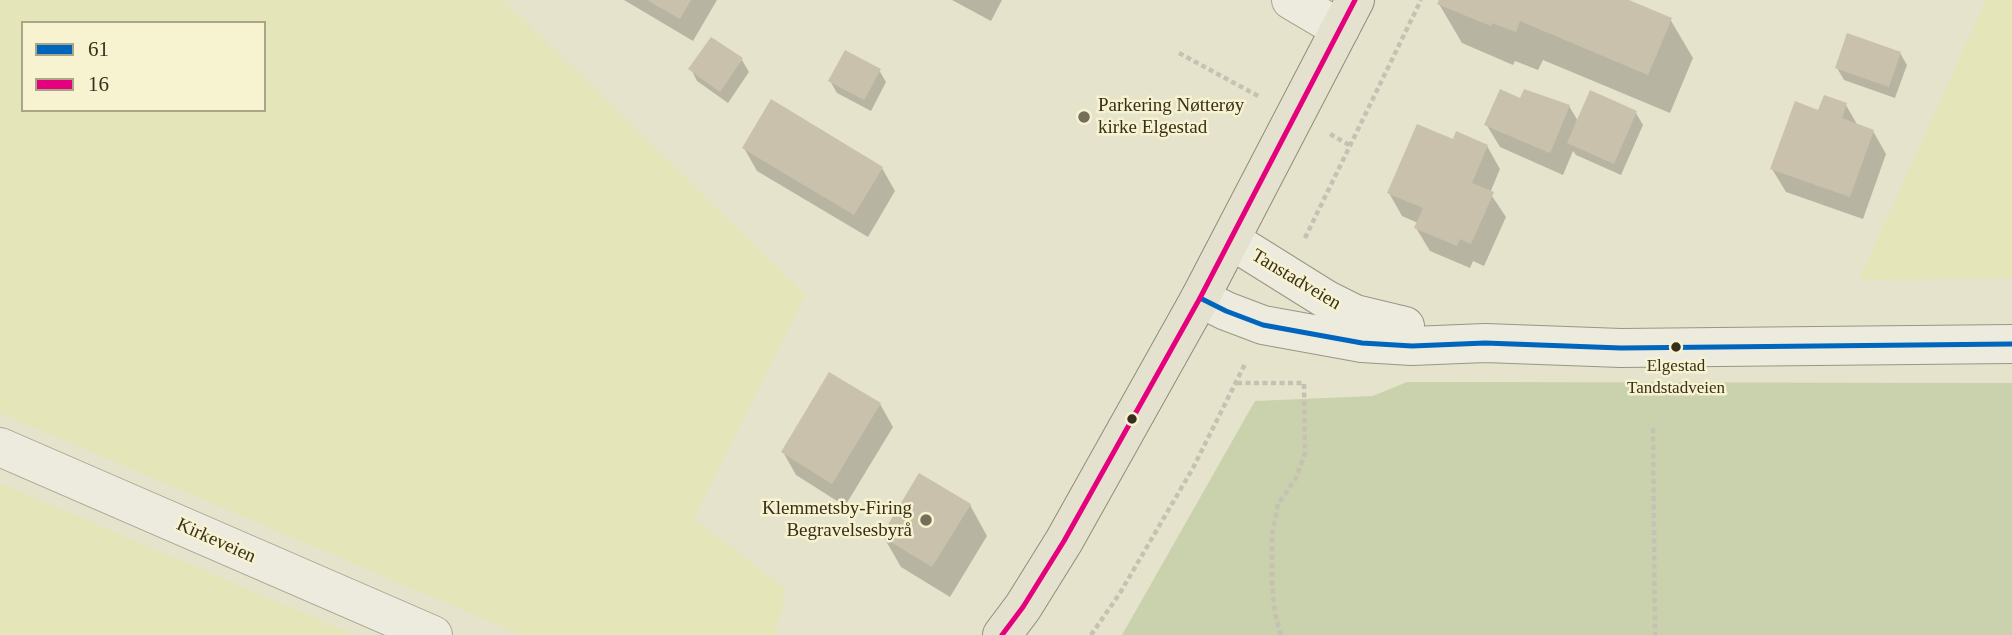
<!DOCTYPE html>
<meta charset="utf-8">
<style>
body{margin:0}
#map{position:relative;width:2012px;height:635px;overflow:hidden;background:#e5e3cb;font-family:"Times New Roman",serif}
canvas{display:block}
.legend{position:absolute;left:21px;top:21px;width:245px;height:91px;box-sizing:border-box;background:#f7f3d0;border:2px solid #aba588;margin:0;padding:9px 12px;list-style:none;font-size:21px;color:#392f1c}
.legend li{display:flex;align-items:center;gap:14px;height:35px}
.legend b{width:35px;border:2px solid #aba588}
</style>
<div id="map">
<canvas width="2012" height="635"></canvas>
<ul class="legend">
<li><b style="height:9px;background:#0065bd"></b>61</li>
<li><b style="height:9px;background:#e5007d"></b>16</li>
</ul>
</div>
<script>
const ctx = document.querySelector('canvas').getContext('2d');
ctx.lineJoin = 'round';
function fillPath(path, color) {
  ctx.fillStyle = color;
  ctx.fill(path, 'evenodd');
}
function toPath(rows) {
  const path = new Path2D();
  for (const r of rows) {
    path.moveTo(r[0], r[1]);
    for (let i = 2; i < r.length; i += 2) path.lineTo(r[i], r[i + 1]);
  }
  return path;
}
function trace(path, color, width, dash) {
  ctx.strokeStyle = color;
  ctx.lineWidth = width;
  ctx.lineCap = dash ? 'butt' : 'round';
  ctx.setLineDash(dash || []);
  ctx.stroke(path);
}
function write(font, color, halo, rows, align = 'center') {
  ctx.font = font + ' "Times New Roman",serif';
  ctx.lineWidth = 5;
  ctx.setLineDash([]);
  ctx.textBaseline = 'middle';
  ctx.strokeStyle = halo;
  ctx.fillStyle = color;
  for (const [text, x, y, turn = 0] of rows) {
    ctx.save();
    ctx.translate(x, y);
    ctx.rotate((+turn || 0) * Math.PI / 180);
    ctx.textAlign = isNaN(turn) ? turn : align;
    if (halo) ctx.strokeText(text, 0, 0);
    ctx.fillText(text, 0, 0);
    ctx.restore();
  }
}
const farmland = toPath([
 [0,0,503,0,806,295,694,519,786,589,776,635,521,635,0,413],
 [23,23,264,23,264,110,23,110],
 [1986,0,2012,0,2012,278,1859,280],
 [0,483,355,635,0,635]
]);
const cemetery = toPath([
 [1407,382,2012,383,2012,635,1122,635,1255,401,1373,396]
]);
const shadow = toPath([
 [624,0,717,0,693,41],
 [952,0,1002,0,991,21],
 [1440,0,1625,0,1670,19,1693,58,1670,113,1543,60,1538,70,1515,61,1513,65,1462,43,1439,4],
 [1900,53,1907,65,1895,98,1844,80,1837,68],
 [742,60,749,72,728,103,697,81,691,69],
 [879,70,886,82,871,111,837,93,830,81],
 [1521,100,1569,106,1578,121,1636,113,1643,125,1621,175,1576,155,1573,151,1563,175,1500,147,1486,124],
 [1846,105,1858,126,1873,131,1886,154,1863,219,1786,192,1772,169],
 [1453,141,1487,146,1500,169,1490,193,1506,217,1484,266,1473,261,1470,268,1430,251,1416,228,1418,223,1402,216,1389,193],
 [744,148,882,168,895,191,868,237,757,171],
 [880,404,893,427,845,506,796,475,783,452],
 [970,505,987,536,950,597,901,567,883,536]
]);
const building = toPath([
 [647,0,691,0,680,19],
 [1439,0,1629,0,1672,18,1648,75,1520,21,1516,32,1492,23,1491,26,1437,4],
 [1847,33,1901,52,1889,87,1835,68],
 [711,37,743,58,720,92,688,69],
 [845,50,881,69,864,100,828,81],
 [1500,89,1520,98,1524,89,1570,105,1550,153,1484,125],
 [1590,90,1637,111,1614,164,1567,143],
 [1824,95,1847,103,1842,118,1874,130,1850,197,1770,169,1795,101,1818,110],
 [771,99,883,167,854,215,742,148],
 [1417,124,1453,139,1456,131,1488,145,1472,183,1494,192,1471,244,1460,239,1457,246,1414,228,1423,208,1387,193],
 [829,372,881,403,832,484,781,452],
 [919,473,971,504,932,567,881,536]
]);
const path = toPath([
 [1179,53,1260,97],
 [1330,134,1351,146],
 [1305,238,1421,0],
 [1237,383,1304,383,1305,453,1296,478,1278,504,1272,535,1272,585,1275,614,1281,635],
 [1653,428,1655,635],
 [1091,635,1120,593,1193,468,1246,362]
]);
const street = toPath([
 [1291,0,1340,29],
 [0,447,433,635]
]);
const secondary = toPath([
 [1231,240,1327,300,1355,314,1405,326],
 [1200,298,1226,311,1263,325,1362,343,1412,346,1485,343,1621,348,2012,344]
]);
const primary = toPath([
 [1002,635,1023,607,1064,541,1200,298,1355,0]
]);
const bus1 = toPath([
 [1200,298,1226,311,1263,325,1362,343,1412,346,1485,343,1621,348,2012,344]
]);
const bus2 = toPath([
 [1002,635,1023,607,1064,541,1200,298,1355,0]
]);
const markers = [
 [1084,117,7,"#756e59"],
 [1676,347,6,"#392f1c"],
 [1132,419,6,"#392f1c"],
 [926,520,7,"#756e59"]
];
const busNames = [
 ["Elgestad",1676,367],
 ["Tandstadveien",1676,389]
];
const poiNames = [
 ["Parkering Nøtterøy",1098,106],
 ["kirke Elgestad",1098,128],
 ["Klemmetsby-Firing",912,509,"right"],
 ["Begravelsesbyrå",912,531,"right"]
];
const streetNames = [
 ["Tanstadveien",1296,280,31],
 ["Kirkeveien",216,541,24]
];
fillPath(farmland, '#e5e5ba');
fillPath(cemetery, '#cad1ad');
fillPath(shadow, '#0003');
fillPath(building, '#c9c1ac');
trace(street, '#aaa695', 40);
trace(secondary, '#9a9585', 40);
trace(primary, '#908c7b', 40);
trace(path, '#c5c2b4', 4.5, [5, 3.5]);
trace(street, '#edebdd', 38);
trace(secondary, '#edebdd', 38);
trace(primary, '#e4e2ce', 38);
trace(bus1, '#0065bd', 5);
trace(bus2, '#e5007d', 5);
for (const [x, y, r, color] of markers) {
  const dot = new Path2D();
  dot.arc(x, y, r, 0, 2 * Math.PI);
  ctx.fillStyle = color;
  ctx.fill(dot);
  trace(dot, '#f7f3d0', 2.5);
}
write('17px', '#392f1c', '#f7f3d0', busNames);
write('19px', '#392f1c', '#f7f3d0', poiNames, 'left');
write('19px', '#392f1c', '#f7f3d0', streetNames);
</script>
